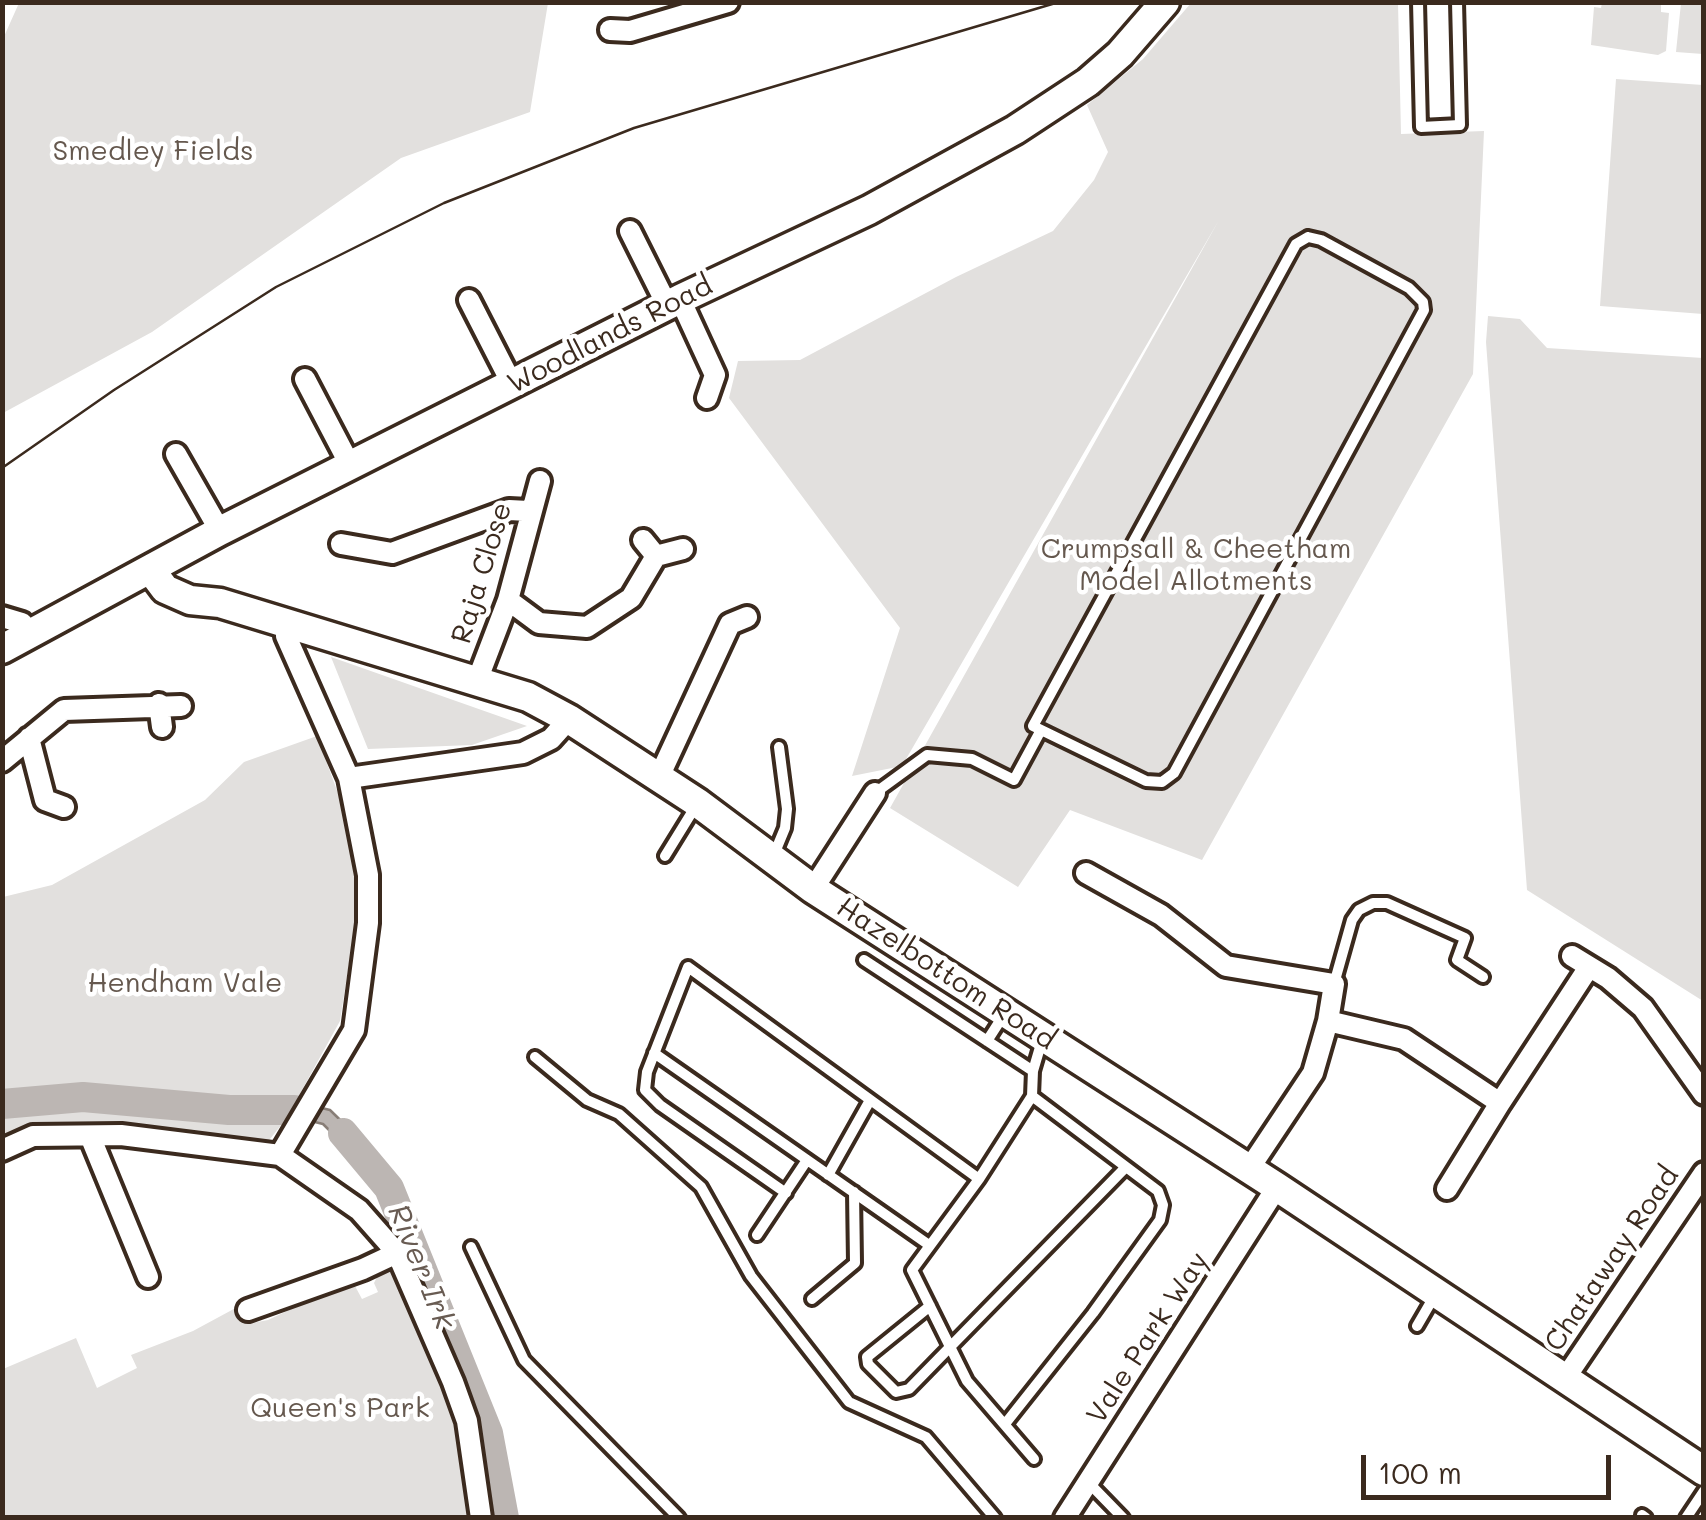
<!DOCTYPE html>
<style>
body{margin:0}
#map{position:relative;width:1706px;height:1520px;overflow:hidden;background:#fff;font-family:Mali,sans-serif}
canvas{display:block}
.frame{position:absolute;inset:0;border:5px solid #3b2a1e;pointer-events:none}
.scale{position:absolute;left:1361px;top:1455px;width:250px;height:45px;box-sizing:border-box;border:5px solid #3b2a1e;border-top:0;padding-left:12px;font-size:30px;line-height:35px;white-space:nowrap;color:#3b2a1e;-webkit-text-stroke:8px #fff;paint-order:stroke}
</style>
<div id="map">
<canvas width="1706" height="1520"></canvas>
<div class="frame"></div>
<div class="scale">100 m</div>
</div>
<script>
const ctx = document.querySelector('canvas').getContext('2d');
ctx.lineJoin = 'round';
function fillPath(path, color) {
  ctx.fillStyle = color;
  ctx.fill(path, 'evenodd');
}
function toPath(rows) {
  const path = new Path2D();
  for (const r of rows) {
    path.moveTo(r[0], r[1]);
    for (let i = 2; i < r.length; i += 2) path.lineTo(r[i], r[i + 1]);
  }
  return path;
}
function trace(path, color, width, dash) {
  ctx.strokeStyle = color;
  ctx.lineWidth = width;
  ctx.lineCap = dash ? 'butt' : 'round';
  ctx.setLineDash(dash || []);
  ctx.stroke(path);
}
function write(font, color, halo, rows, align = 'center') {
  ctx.font = font + ' Mali,sans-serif';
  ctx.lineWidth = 9;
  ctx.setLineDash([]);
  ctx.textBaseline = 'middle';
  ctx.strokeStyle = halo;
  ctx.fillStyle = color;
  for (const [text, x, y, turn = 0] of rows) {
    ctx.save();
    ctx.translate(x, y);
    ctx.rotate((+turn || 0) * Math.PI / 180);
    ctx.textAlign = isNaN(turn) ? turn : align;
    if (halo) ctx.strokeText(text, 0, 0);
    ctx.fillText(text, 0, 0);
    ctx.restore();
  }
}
const green = toPath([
 [19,3,19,2,548,3,530,112,401,158,152,332,3,413,2,41],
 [1191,3,1398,3,1401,134,1484,131,1473,374,1202,860,1070,810,1018,887,890,808,1219,220,902,766,852,776,900,628,729,398,738,361,800,360,956,277,1053,231,1094,180,1108,152,1087,105,1143,59],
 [1602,3,1670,3,1661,5,1661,12,1669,13,1666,51,1658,55,1591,45,1594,7,1601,8],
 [1681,3,1703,3,1703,54,1676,52],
 [1616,79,1703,85,1703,314,1600,306],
 [1488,316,1520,319,1547,348,1703,358,1703,1001,1527,890,1486,342],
 [331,657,527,726,472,745,368,749],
 [317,736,339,796,359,899,340,1021,286,1119,266,1144,3,1142,3,897,52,885,205,800,244,762],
 [394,1268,453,1394,473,1518,3,1518,3,1369,76,1338,97,1388,137,1368,131,1355,193,1331,243,1304,252,1323,268,1320,346,1283,355,1286,362,1299,378,1292,374,1283,380,1271]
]);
const water = toPath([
 [280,1098,330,1110,378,1157,365,1166,323,1124,278,1113,254,1118,258,1102,280,1098]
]);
const river = toPath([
 [2,1104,83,1097,229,1110,294,1110],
 [343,1133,389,1188,488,1433,504,1518]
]);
const lane = toPath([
 [1418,2,1421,127,1460,125,1457,2],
 [1308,237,1321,240,1409,288,1423,302,1424,310,1174,773,1162,782,1146,781,1033,726,1296,244,1308,237],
 [875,793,927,755,972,759,1014,780,1041,730],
 [665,856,697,804],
 [773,857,785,828,787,809,779,747],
 [864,960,1033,1071],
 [1334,984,1352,920,1359,910,1373,903,1387,903,1465,938,1457,960,1483,977],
 [987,1041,1005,1013],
 [654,1053,929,1245],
 [535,1057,587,1100,619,1114,701,1187,751,1276,849,1402,926,1437,995,1518],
 [828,1175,869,1102],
 [786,1193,660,1105,645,1090,647,1072,688,967,979,1179],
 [757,1235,807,1160],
 [471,1247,524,1360,679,1518],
 [812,1299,855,1263,854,1192],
 [930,1306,867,1357,868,1364,896,1392,909,1389,1124,1169],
 [1417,1326,1435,1295],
 [1005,1424,1093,1313,1160,1220,1163,1205,1158,1191,1032,1096],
 [1034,1459,967,1381,912,1270,979,1179,1032,1096,1033,1071,1043,1037],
 [1088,1482,1123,1518],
 [1642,1515,1646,1518],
 [1686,1518,1704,1491]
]);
const street = toPath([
 [610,30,630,31,728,2],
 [630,231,667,305],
 [680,299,715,375,707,398],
 [469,300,512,384],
 [305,379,350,465],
 [176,454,220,531],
 [643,540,656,556],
 [341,544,392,553,509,510,528,511],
 [508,600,539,623,587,627,631,598,656,556,683,549],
 [2,617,22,623,30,633],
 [477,681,508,600,540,481],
 [159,704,162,727],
 [29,738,45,800,64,807],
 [2,761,64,710,181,706],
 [659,777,730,624,747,617],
 [349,778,523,753,551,739,569,719],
 [1086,873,1161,915,1226,966,1334,984,1328,1021],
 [813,889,875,793],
 [1572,956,1608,978,1643,1008,1704,1094],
 [90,1136,148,1277],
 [2,1150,33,1136,121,1135,280,1155,359,1210,397,1253,453,1382,467,1421,481,1518],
 [280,1155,354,1030,368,923,368,875,349,778,286,636,289,623],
 [1249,1169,1313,1073,1328,1021,1404,1039,1500,1103,1589,967],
 [1447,1189,1500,1103],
 [248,1310,363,1269,397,1253],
 [1566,1377,1704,1173],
 [1065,1518,1277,1187]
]);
const secondary = toPath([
 [150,569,165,589,190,600,220,603,528,697,569,719,698,803,813,889,1277,1187,1704,1471],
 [2,649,220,531,680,299,869,210,1015,130,1088,82,1120,54,1165,2]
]);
const tram = toPath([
 [2,468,114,390,276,287,444,203,634,128,1059,2]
]);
const parkNames = [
 ["Smedley Fields",153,151],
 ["Crumpsall & Cheetham",1196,549],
 ["Model Allotments",1196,581],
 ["Hendham Vale",185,983],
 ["Queen's Park",340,1408]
];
const streetNames = [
 ["Woodlands Road",610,335,-27],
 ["Raja Close",482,573,-73],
 ["Hazelbottom Road",946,974,33],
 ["Chataway Road",1612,1259,-56],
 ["Vale Park Way",1148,1338,-57]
];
const waterNames = [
 ["River Irk",421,1267,68]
];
fillPath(green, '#e2e0de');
fillPath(water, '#bcb6b3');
trace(water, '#887e77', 2.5);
trace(river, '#bcb6b3', 30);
trace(lane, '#3b2a1e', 18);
trace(street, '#3b2a1e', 28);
trace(secondary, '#3b2a1e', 35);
trace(lane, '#fff', 10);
trace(street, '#fff', 20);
trace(secondary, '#fff', 28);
trace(tram, '#3b2a1e', 2.5);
write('28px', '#65584e', '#fff', parkNames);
write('28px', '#3b2a1e', '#fff', streetNames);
write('italic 30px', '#685b52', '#fff', waterNames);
</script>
